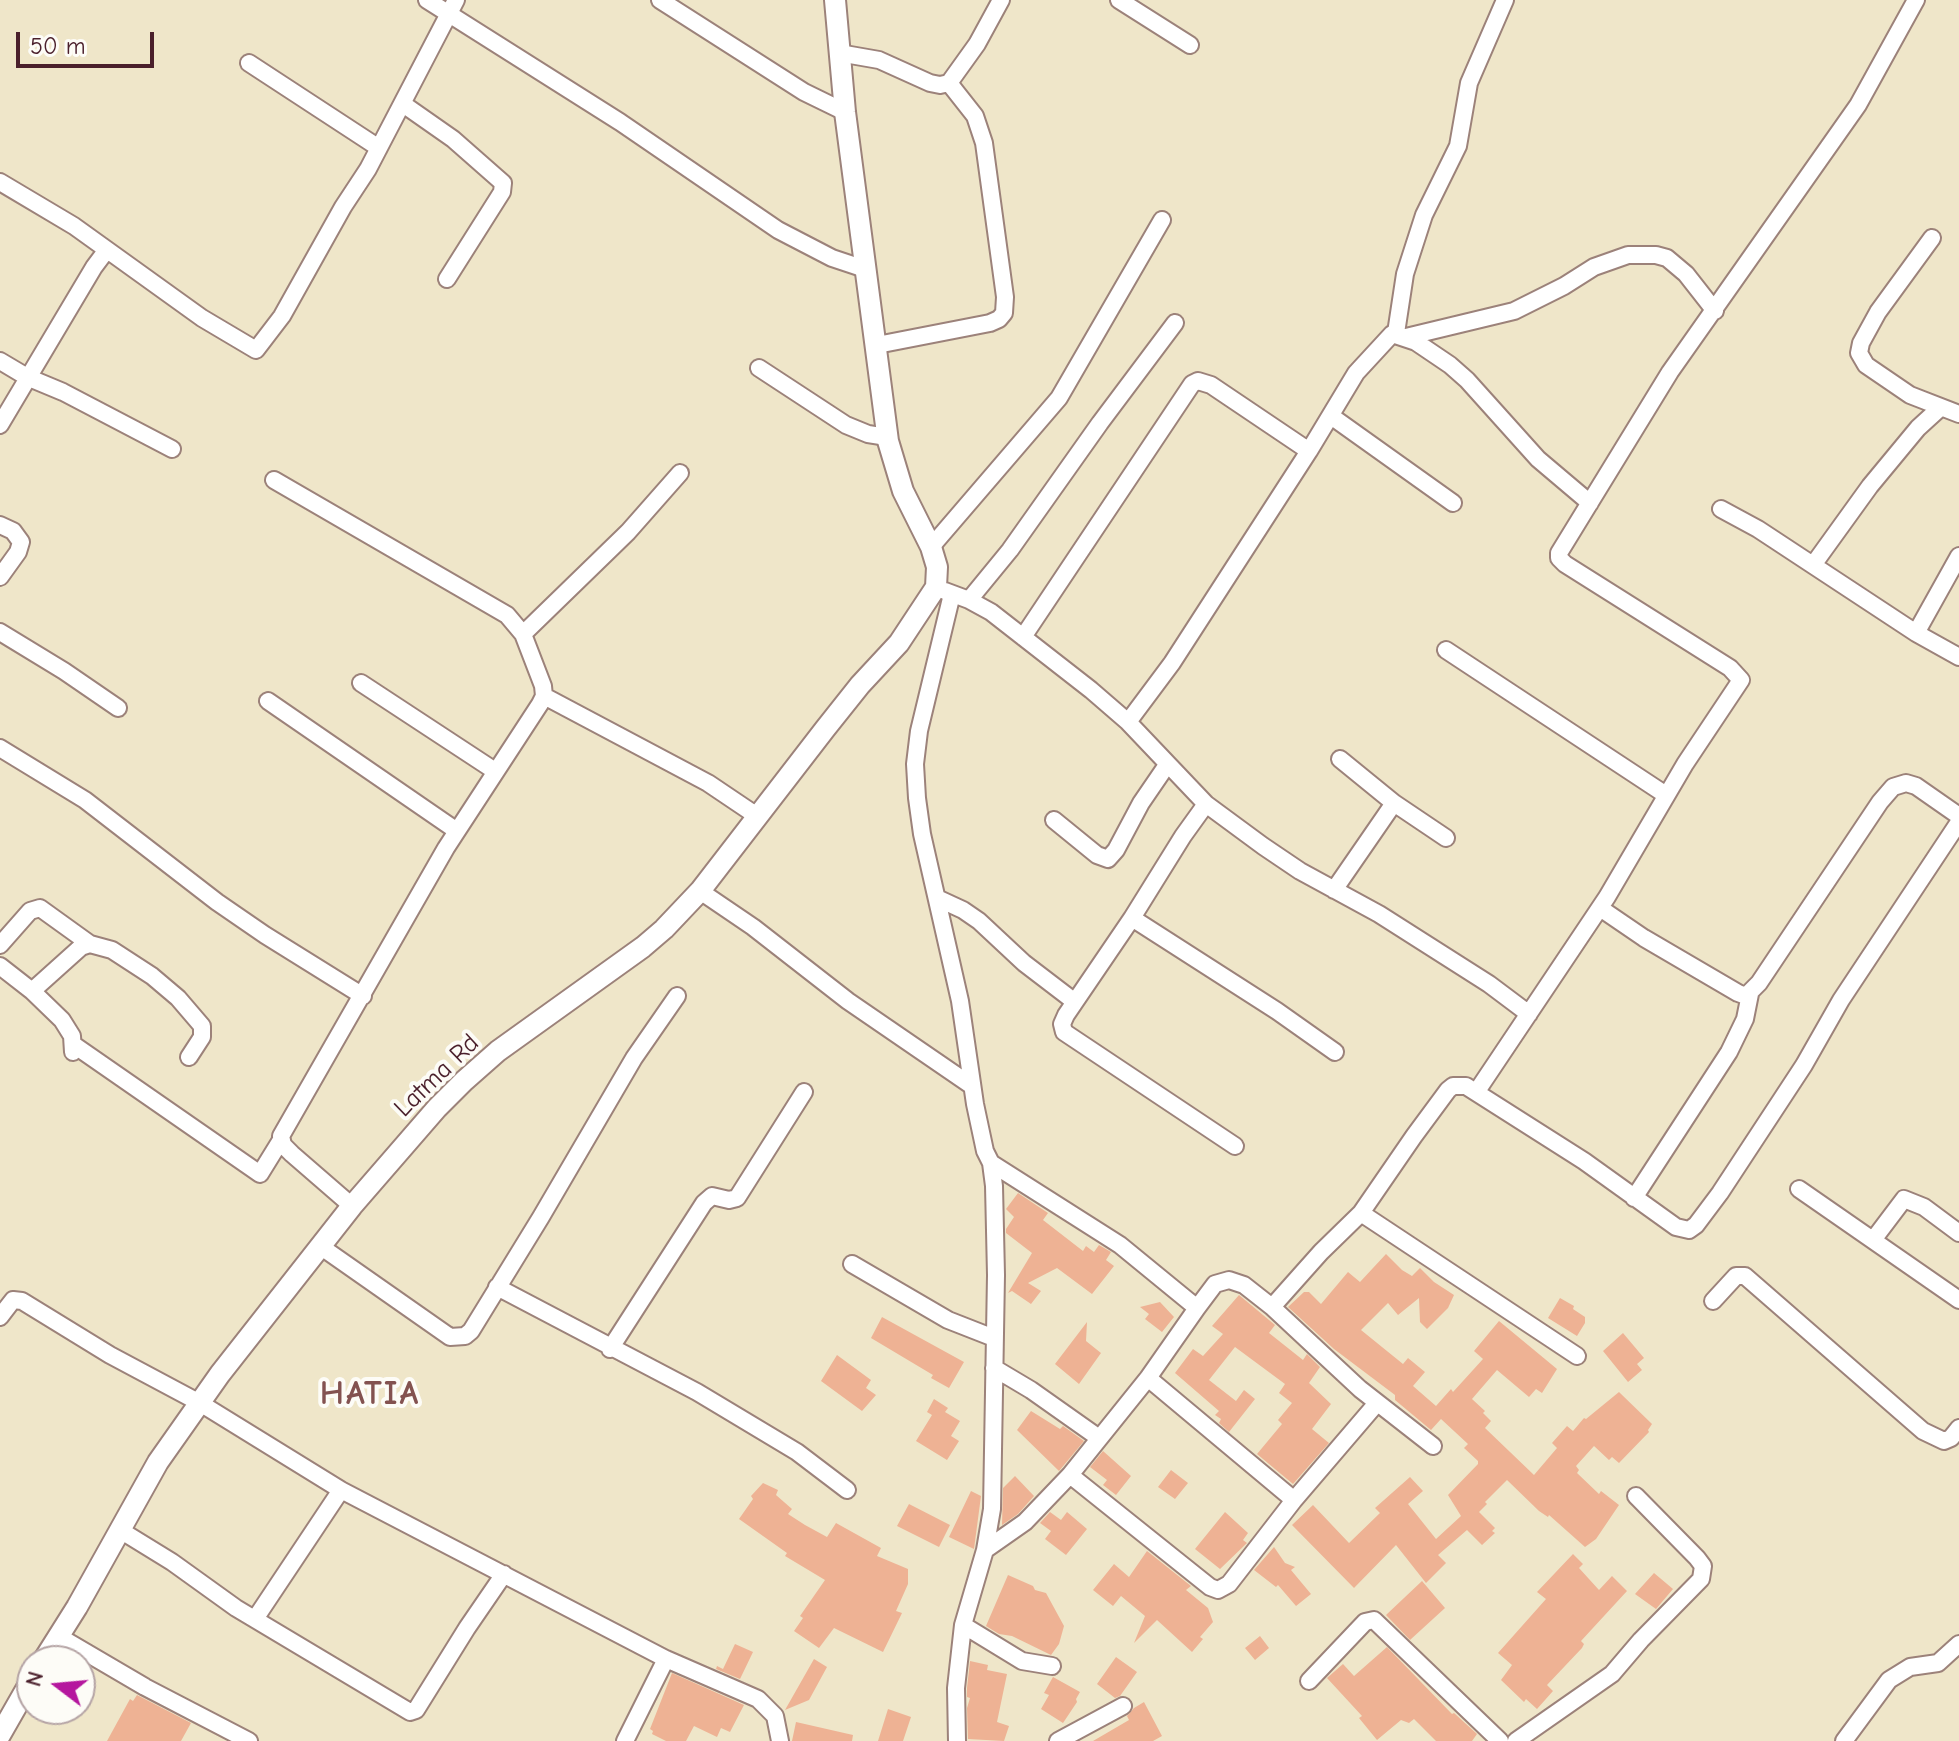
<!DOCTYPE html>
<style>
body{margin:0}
#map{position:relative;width:1959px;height:1741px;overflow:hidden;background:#efe6c9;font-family:"Comic Neue",sans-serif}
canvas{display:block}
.north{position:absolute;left:16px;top:1645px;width:80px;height:80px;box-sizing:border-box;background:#fdfcf7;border:2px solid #b5a4a5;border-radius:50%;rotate:286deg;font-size:22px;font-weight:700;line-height:32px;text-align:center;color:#4a1f2b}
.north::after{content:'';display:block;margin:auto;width:28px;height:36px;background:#b5179e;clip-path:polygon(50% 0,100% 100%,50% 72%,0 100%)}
.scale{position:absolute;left:16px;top:32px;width:138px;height:36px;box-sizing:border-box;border:4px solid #4a1f2b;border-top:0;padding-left:10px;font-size:24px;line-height:28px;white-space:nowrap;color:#4a1f2b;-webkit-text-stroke:6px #fdfcf7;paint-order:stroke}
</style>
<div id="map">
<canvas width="1959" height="1741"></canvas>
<div class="north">N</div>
<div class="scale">50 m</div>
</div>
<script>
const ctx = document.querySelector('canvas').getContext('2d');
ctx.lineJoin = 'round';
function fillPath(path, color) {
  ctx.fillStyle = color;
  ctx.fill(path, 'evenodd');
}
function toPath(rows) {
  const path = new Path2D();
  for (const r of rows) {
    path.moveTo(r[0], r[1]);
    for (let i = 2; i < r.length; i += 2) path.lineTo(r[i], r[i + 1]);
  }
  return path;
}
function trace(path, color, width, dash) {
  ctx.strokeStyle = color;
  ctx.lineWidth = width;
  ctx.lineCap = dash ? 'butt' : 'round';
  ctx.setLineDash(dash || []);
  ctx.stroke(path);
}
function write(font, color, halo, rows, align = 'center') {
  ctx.font = font + ' "Comic Neue",sans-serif';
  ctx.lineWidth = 8;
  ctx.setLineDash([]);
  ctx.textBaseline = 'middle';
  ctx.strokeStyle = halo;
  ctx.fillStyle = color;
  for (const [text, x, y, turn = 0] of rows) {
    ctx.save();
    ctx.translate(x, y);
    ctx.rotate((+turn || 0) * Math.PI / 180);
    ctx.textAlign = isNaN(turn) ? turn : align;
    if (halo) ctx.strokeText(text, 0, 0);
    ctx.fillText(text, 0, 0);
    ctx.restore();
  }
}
const building = toPath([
 [1018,1193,1048,1213,1043,1220,1083,1251,1086,1246,1094,1252,1099,1245,1111,1252,1106,1260,1114,1266,1092,1294,1057,1268,1028,1283,1041,1291,1031,1304,1012,1291,1008,1293,1032,1253,1006,1233,1006,1229,1014,1217,1006,1209],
 [1386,1254,1402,1270,1412,1276,1420,1268,1434,1282,1454,1295,1448,1308,1427,1329,1420,1322,1419,1298,1398,1315,1388,1303,1361,1330,1403,1364,1408,1358,1425,1372,1413,1386,1436,1406,1451,1389,1453,1392,1483,1359,1474,1351,1499,1321,1557,1369,1542,1393,1536,1389,1529,1397,1497,1370,1472,1399,1485,1411,1483,1413,1491,1421,1485,1428,1534,1475,1557,1448,1552,1443,1567,1426,1573,1431,1584,1418,1586,1419,1619,1392,1652,1424,1648,1430,1649,1432,1619,1463,1612,1457,1609,1460,1594,1446,1576,1466,1579,1470,1577,1473,1599,1494,1601,1491,1619,1505,1596,1539,1585,1547,1549,1515,1548,1517,1539,1511,1507,1480,1485,1502,1487,1504,1479,1512,1495,1528,1492,1531,1495,1533,1482,1545,1467,1530,1438,1555,1446,1563,1426,1583,1396,1545,1354,1588,1292,1525,1313,1505,1349,1543,1380,1513,1375,1508,1410,1477,1423,1491,1408,1504,1436,1539,1461,1516,1448,1495,1478,1464,1478,1461,1464,1448,1468,1444,1441,1419,1431,1430,1395,1400,1395,1395,1334,1349,1288,1307,1304,1292,1309,1292,1321,1304,1348,1272,1360,1282],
 [1239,1295,1275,1325,1269,1333,1303,1360,1307,1354,1320,1367,1309,1383,1331,1404,1312,1429,1329,1443,1293,1484,1257,1454,1282,1424,1278,1420,1292,1403,1279,1393,1285,1384,1235,1347,1209,1380,1236,1401,1244,1390,1255,1399,1229,1432,1219,1423,1221,1419,1215,1415,1219,1411,1175,1373,1193,1349,1203,1356,1223,1334,1212,1326],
 [1560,1298,1574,1306,1573,1309,1585,1317,1585,1323,1577,1336,1548,1318],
 [1160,1302,1174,1317,1162,1332,1145,1319,1149,1314,1140,1307],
 [882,1317,964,1362,949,1388,931,1378,933,1375,871,1338],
 [1087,1322,1086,1341,1101,1353,1079,1384,1055,1364],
 [1623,1333,1644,1358,1637,1364,1642,1370,1628,1382,1603,1351],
 [837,1355,871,1380,866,1388,876,1395,862,1411,821,1381],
 [934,1399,948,1408,945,1412,960,1421,951,1436,959,1441,947,1460,916,1441,932,1415,927,1412],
 [1031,1411,1060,1429,1063,1426,1084,1441,1059,1471,1017,1430],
 [1103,1451,1131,1476,1116,1495,1103,1485,1107,1480,1090,1467],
 [1171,1470,1188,1483,1175,1499,1158,1487],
 [1015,1476,1034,1496,1018,1514,1002,1525,1003,1488],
 [763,1483,778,1490,776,1495,792,1509,788,1514,805,1525,827,1537,836,1523,881,1548,877,1556,908,1569,908,1584,896,1611,902,1613,883,1652,834,1628,819,1648,794,1631,803,1618,800,1616,825,1580,785,1556,787,1553,739,1519,753,1499,751,1496],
 [971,1491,981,1496,974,1549,949,1537],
 [909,1504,950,1525,939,1547,897,1526],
 [1050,1512,1061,1520,1067,1512,1087,1529,1066,1555,1045,1539,1051,1531,1040,1523],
 [1225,1512,1248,1533,1243,1540,1247,1543,1220,1569,1195,1549],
 [1274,1547,1285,1563,1295,1567,1291,1570,1311,1594,1296,1606,1278,1585,1276,1587,1254,1570],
 [1147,1551,1191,1586,1186,1590,1208,1608,1213,1622,1200,1637,1203,1639,1192,1652,1157,1620,1134,1643,1145,1616,1121,1596,1113,1606,1093,1590,1114,1564,1129,1577],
 [1573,1554,1583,1564,1579,1568,1599,1590,1612,1576,1627,1591,1581,1641,1584,1644,1582,1648,1547,1685,1553,1691,1537,1709,1526,1699,1524,1702,1501,1680,1512,1665,1498,1653,1546,1599,1537,1592],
 [1654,1573,1673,1589,1656,1609,1635,1594],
 [1008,1575,1033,1586,1035,1590,1046,1593,1064,1626,1059,1644,1051,1655,1012,1636,999,1634,986,1626],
 [1422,1581,1445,1608,1410,1640,1386,1615],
 [1260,1636,1269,1648,1255,1660,1245,1648],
 [735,1644,753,1652,740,1679,716,1669,717,1666,723,1669],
 [1387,1647,1452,1714,1454,1713,1477,1734,1472,1741,1436,1741,1414,1719,1409,1723,1401,1720,1377,1740,1359,1718,1362,1716,1327,1678,1343,1664,1354,1676],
 [1116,1657,1137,1672,1120,1696,1115,1698,1097,1684],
 [814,1659,827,1667,809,1700,785,1710],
 [970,1661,988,1665,987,1670,1007,1674,997,1722,1009,1726,1004,1741,968,1739,967,1708,970,1698,967,1697,967,1688],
 [672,1673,744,1705,730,1732,721,1728,717,1737,694,1726,686,1741,666,1741,652,1734,653,1731,650,1729],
 [1053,1677,1080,1692,1076,1699,1077,1702,1063,1723,1041,1709,1049,1695,1044,1693],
 [137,1695,191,1723,181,1741,107,1741,130,1699,133,1701],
 [1144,1702,1162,1736,1153,1741,1093,1741,1129,1720,1127,1716,1134,1708],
 [888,1709,911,1717,903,1741,878,1741],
 [796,1722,853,1735,852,1741,792,1741]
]);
const minor = toPath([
 [427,0,620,122,778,230,832,258,865,269],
 [660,0,804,92,845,112],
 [1119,0,1190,45],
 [839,53,879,60,930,83,940,85,949,83,977,44,1001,0],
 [249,63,379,148],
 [403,104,453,139,503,183,502,192,447,279],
 [0,182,74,226,202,318,256,350,282,316,343,207,368,169,456,0],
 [1932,238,1878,312,1861,343,1859,353,1866,365,1910,395,1959,414],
 [1396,333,1405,274,1424,215,1458,146,1469,83,1505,0],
 [1406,337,1514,311,1564,286,1594,267,1628,255,1656,255,1667,258,1686,274,1715,311],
 [877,345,990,323,999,319,1004,313,1005,297,984,143,975,116,949,83],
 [0,361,27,377,63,392,172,449],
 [759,368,846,425,868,434,887,437],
 [1331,416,1453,503],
 [0,425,94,267,106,251],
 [274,480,507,615,523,634,543,686,544,696,540,704,446,848,281,1136,283,1145,292,1154,352,1206],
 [1721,509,1758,529,1916,633,1959,657],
 [0,525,13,531,21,542,18,552,0,577],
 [931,547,1059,398,1162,220],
 [1813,565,1870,486,1918,428,1941,407],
 [945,591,969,600,991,612,1091,690,1128,722,1206,804,1263,846,1300,871,1379,914,1489,984,1529,1014],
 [952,594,919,731,915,764,917,798,922,834,960,1001,975,1104,985,1151,991,1163,1120,1245,1197,1308,1215,1284,1229,1280,1244,1285,1272,1307],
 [969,600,1010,550,1100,423,1175,323],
 [0,632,64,671,118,708],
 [1916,633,1959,556],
 [523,634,628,532,680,473],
 [1023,637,1192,384,1198,381,1211,385,1309,451],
 [1446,650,1666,795],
 [361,683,495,771],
 [544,696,708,783,757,816],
 [268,701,457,831],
 [1128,722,1172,663,1309,451,1356,373,1392,334,1416,342,1450,365,1467,380,1538,459,1590,503],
 [0,748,85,800,217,902,265,935,363,996],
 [1394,803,1446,838],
 [1206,804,1183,836,1132,918,1277,1011,1335,1052],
 [1054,820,1097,855,1108,859,1116,850,1141,803,1167,765],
 [1334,890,1394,803,1340,759],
 [700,891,753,927,848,1001,972,1086],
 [937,898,963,910,979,921,1024,963,1075,1002],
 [1600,908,1644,938,1738,993,1746,996,1759,983,1880,802,1893,787,1906,783,1916,786,1959,816],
 [1132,918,1066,1015,1062,1024,1064,1032,1235,1146],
 [0,945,30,911,40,908,90,944],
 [0,966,32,991,62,1020,72,1036,73,1052],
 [32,991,81,947,90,944,112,950,152,976,178,998,202,1026,202,1037,189,1057],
 [74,1045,260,1174,281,1140],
 [1477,1091,1607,897,1685,764,1741,680,1730,668,1565,564,1559,558,1559,553,1670,372,1858,105,1916,0],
 [1799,1189,1959,1300],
 [1634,1198,1729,1052,1745,1019,1750,994],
 [1361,1213,1321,1252,1272,1307,1360,1389,1433,1446],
 [1873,1240,1904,1199,1924,1207,1959,1233],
 [320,1246,450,1337,465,1336,471,1331,541,1217,634,1058,677,996],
 [852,1264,948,1320,994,1338],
 [497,1287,697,1392,797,1452,847,1490],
 [1713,1301,1736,1276,1745,1276,1923,1431,1944,1441,1951,1438,1959,1428],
 [0,1317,13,1300,22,1301,110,1355,200,1403,341,1490,666,1659,758,1699,775,1716,780,1741],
 [610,1349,704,1203,712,1196,729,1200,737,1198,804,1092],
 [1577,1356,1361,1213,1414,1136,1448,1090,1453,1086,1466,1086,1584,1161,1676,1227,1689,1230,1696,1225,1720,1193,1804,1065,1841,1000,1959,822],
 [994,1368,1031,1390,1099,1438],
 [1148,1378,1294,1500],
 [1070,1475,1210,1587,1218,1590,1229,1584,1294,1500,1377,1403],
 [120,1530,172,1562,236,1608,410,1712,416,1710,467,1628,504,1574],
 [985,1550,1025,1522,1070,1475,1148,1378,1197,1308],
 [255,1619,341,1490],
 [963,1625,1022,1661,1052,1666],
 [58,1636,145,1687,249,1741],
 [1309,1681,1365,1622,1374,1620,1500,1741],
 [625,1741,666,1659],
 [957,1741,956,1688,963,1625,985,1550,992,1509,996,1275,994,1186,991,1163],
 [1058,1741,1123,1706],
 [1516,1741,1612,1674,1641,1640,1701,1579,1703,1566,1697,1558,1636,1496],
 [1844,1741,1889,1680,1910,1667,1938,1663,1959,1644]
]);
const tertiary = toPath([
 [43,1661,77,1607,158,1462,220,1374,352,1206,437,1108,464,1081,498,1051,643,947,664,929,700,891,825,729,860,685,899,643,936,587,937,567,931,547,903,491,888,441,845,112,835,0],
 [0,1735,32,1679]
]);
const streetNames = [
 ["Latma Rd",437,1076,-44]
];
const districtNames = [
 ["HATIA",370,1394]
];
fillPath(building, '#eeb294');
trace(minor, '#9c827a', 20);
trace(tertiary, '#9c827a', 24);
trace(minor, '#fff', 16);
trace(tertiary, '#fff', 20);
write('26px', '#4a1f2b', '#fdfcf7', streetNames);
ctx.letterSpacing = '2px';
write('bold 34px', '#835250', '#fdfcf7', districtNames);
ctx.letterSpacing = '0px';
</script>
